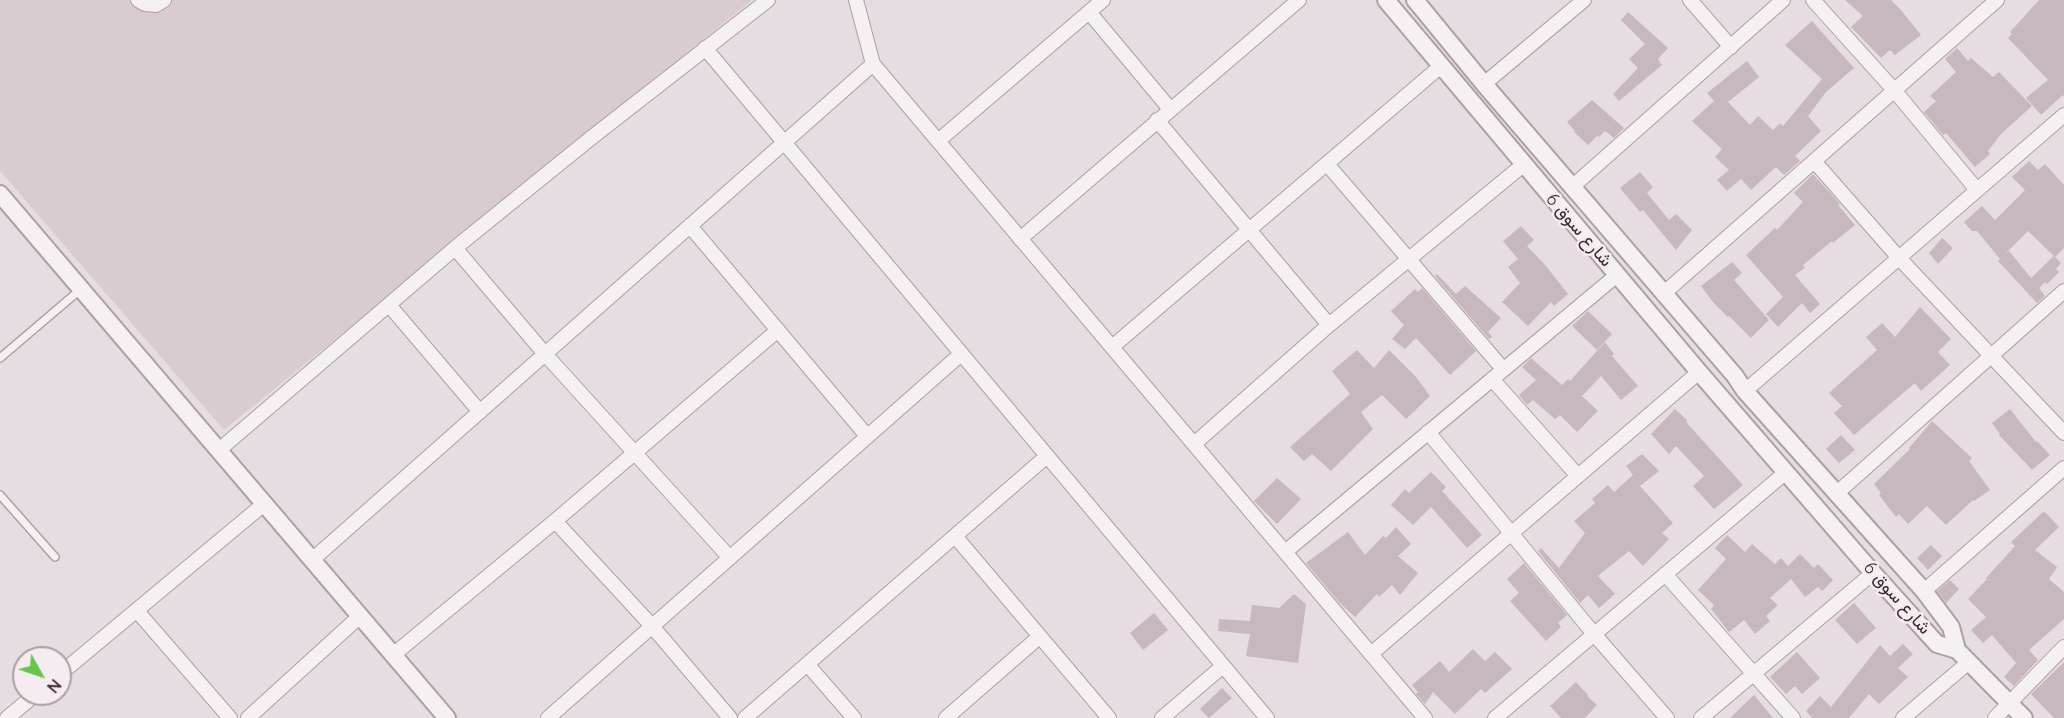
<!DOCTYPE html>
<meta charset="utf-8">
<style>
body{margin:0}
#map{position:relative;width:2064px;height:718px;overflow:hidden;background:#e6dde2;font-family:Quicksand,sans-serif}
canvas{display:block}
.north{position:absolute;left:12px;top:646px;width:60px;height:60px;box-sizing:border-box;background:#f4ecf0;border:2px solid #aa9ea4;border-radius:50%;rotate:130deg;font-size:16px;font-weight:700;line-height:24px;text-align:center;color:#3c2831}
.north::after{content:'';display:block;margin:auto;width:21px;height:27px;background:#67c548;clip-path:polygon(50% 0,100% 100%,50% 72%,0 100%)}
</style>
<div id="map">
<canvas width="2064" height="718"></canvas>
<div class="north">N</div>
</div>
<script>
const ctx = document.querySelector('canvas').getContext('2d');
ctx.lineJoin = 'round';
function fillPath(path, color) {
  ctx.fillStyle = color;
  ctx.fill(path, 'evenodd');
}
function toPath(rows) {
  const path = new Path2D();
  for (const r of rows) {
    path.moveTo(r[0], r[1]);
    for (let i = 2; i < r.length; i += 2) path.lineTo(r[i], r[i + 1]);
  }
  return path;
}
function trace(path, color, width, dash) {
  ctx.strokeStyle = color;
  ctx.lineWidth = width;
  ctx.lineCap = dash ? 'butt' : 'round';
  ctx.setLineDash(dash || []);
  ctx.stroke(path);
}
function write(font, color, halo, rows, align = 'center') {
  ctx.font = font + ' Quicksand,Vazirmatn,sans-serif';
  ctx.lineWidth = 5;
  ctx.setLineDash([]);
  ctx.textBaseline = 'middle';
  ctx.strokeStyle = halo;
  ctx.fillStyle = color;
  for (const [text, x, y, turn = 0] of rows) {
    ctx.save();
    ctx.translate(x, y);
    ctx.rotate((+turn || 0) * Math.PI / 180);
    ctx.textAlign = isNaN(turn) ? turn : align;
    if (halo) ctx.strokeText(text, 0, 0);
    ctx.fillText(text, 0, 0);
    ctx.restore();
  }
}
const built = toPath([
 [0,0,752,0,224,430,0,171]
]);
const building = toPath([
 [1845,0,1891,0,1900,9,1921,35,1895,55,1890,50,1881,58,1851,27,1863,16],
 [2039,0,2064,0,2064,97,2063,95,2041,115,2026,98,2048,80,2008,38,2012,34,2010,32],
 [1628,12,1668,48,1658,59,1662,65,1619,101,1613,94,1638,68,1629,59,1645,44,1621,20],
 [1812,21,1854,68,1826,92,1808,116,1821,131,1795,156,1800,161,1784,175,1776,167,1751,190,1741,179,1727,191,1717,180,1729,170,1715,157,1722,149,1692,121,1714,101,1707,93,1747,61,1759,77,1728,102,1750,125,1758,116,1773,130,1780,123,1783,126,1822,79,1785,45],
 [1957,48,1968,61,1971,58,1993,77,1999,72,2032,106,2001,134,1988,151,1990,154,1975,167,1946,133,1943,135,1924,112,1936,101,1930,96,1956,72,1945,59],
 [1592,100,1624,128,1614,138,1605,131,1599,137,1597,136,1588,145,1574,132,1575,131,1567,122],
 [2029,161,2038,170,2045,164,2064,185,2064,248,2055,257,2028,231,2004,255,2009,251,2031,278,2054,256,2061,263,2056,269,2059,272,2047,284,2045,282,2039,288,2045,296,2037,303,1998,261,2000,259,1977,231,1972,231,1964,222,1982,206,1995,220,2025,190,2012,177],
 [1640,172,1653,187,1647,193,1669,220,1676,214,1692,230,1676,250,1643,210,1640,212,1620,188],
 [1813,174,1840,204,1838,205,1855,225,1833,243,1832,241,1803,265,1805,268,1795,275,1820,304,1810,313,1802,303,1778,327,1766,314,1783,297,1746,255,1775,228,1777,230,1803,202,1794,193],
 [1521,226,1534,240,1527,246,1546,266,1568,294,1554,306,1551,302,1528,326,1502,302,1520,283,1508,267,1518,259,1503,241],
 [1942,238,1953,248,1938,264,1929,253],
 [1732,262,1742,273,1734,280,1769,320,1751,338,1729,316,1728,317,1713,302,1701,286],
 [1437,274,1456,294,1465,286,1501,318,1488,332,1492,337,1489,339,1435,276],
 [1422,288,1476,351,1450,375,1416,338,1405,349,1392,339,1404,325,1391,311,1415,289,1418,292],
 [1920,307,1951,339,1938,352,1950,365,1921,391,1915,383,1854,435,1834,413,1842,406,1829,393,1877,350,1866,337,1882,323,1895,337],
 [1588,311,1612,334,1597,350,1572,326],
 [1605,342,1614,354,1612,356,1638,386,1621,400,1601,376,1582,396,1598,411,1577,432,1560,415,1555,419,1533,400,1527,405,1519,395,1536,380,1522,367,1531,358,1562,385,1568,379,1570,381],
 [1357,350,1374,368,1389,350,1416,377,1430,396,1406,419,1382,395,1361,412,1373,429,1331,471,1312,454,1304,461,1290,447,1350,394,1332,371],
 [1675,409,1687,420,1686,422,1743,485,1714,509,1693,486,1704,476,1676,446,1669,454,1651,434],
 [2010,409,2036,442,2037,441,2050,455,2032,470,1999,435,2000,434,1992,423],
 [1932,421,1972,458,1969,461,1990,490,1974,501,1973,500,1946,525,1927,506,1908,524,1899,514,1896,517,1879,495,1881,493,1874,484,1910,449,1909,448],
 [1841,435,1855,450,1839,463,1826,449],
 [1642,454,1659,471,1640,486,1673,523,1662,533,1669,539,1643,566,1629,551,1598,576,1615,594,1599,608,1588,595,1580,603,1538,551,1541,548,1559,568,1585,533,1574,521,1595,503,1592,499,1608,485,1614,492,1633,475,1626,466],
 [1431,472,1446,487,1442,491,1482,535,1467,548,1431,507,1413,525,1391,505,1405,489,1409,493],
 [1277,478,1301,499,1277,524,1254,501],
 [2043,512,2046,513,2059,527,2035,550,2057,567,2049,579,2064,592,2064,619,2029,650,2038,660,2014,686,2004,677,2016,663,1992,635,1983,643,1971,630,1986,617,1968,599,1987,579,1986,578,2015,546,2011,542],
 [1396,527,1411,544,1398,556,1418,573,1400,595,1392,585,1379,597,1377,594,1355,617,1339,602,1306,563,1348,532,1365,555,1383,536,1386,538],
 [1727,535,1745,552,1752,544,1775,564,1781,558,1788,566,1800,554,1814,568,1818,564,1833,580,1822,591,1818,587,1805,597,1791,579,1770,598,1778,605,1766,616,1770,621,1755,634,1744,620,1729,632,1711,609,1714,605,1698,590,1726,559,1715,548],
 [1931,545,1942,556,1928,570,1917,558],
 [1524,563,1567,615,1558,623,1561,627,1546,641,1510,601,1519,593,1507,579],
 [1950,580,1959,589,1946,603,1937,591],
 [1294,594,1306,604,1298,663,1246,656,1250,634,1218,631,1219,619,1250,621,1252,605,1279,608],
 [1854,603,1876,628,1857,644,1835,620],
 [1154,613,1168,630,1143,650,1130,633],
 [1903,644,1913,654,1898,668,1908,677,1879,704,1869,694,1849,718,1812,718,1806,711,1820,696,1831,707,1880,645,1890,656],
 [1473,649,1485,661,1495,652,1512,669,1485,693,1481,689,1455,714,1433,692,1425,704,1416,694,1418,692,1412,685,1440,661,1449,672],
 [1797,652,1820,678,1802,694,1795,686,1786,694,1770,677],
 [2064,662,2064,718,2054,718,2031,694],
 [1576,682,1588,695,1587,696,1597,705,1585,718,1561,718,1550,706],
 [1222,688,1232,698,1209,718,1200,709],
 [1754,695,1773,718,1730,718]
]);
const service = toPath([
 [0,358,81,289],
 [0,495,55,557]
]);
const minor = toPath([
 [138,0,145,4,156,5,164,0],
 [856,0,873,64,1425,718],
 [1690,0,1731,47],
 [1813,0,1894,90,1977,190],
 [1089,12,1170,109],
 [705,48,1267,718],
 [1484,84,1584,0],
 [1157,120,1329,325],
 [938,141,1103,0],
 [1814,161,1899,258,2064,433],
 [1327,164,1503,369],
 [1572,187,1783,0],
 [690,226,867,436],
 [1020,239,1299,0],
 [455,248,545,354,730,558],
 [1663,294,1997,0],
 [389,305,480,412],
 [1112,347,1441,66],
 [1492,379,1577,475],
 [1745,391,2064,115],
 [1428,432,1594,634,1667,718],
 [1194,444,1329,325,1523,165],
 [219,450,455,248,591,138,768,0],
 [1836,494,2064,291],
 [555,521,652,626,730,718],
 [955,536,1109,718],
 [1285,552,1617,275],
 [312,560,873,64],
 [1665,574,1793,718],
 [1924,591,2064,468],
 [137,611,230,718],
 [1371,654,1699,372],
 [393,655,555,521,778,330],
 [807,664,854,718],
 [60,674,264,504],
 [7,718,36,694],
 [248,718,360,616],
 [548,718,961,354],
 [745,718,1047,456],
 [946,718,1039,637],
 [1162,718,1223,666],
 [1495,718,1785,473],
 [1701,718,1873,573],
 [1903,718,1969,662],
 [1995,718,2064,647]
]);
const tertiary = toPath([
 [1386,0,1699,372,1873,573,1937,644,1957,650,2024,718],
 [1415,0,1484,84,1735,376,1745,391,1924,591,1951,627,1957,650],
 [0,194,447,718]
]);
const streetNames = [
 ["شارع سوق 6",1579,230,49],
 ["شارع سوق 6",1897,598,48]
];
fillPath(built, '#d8ccd1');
fillPath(building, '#c6b8be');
trace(service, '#ac9fa6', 10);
trace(minor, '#ac9fa6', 16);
trace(tertiary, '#ac9fa6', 20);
trace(service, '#f5f0f2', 7);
trace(minor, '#f5f0f2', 14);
trace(tertiary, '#f5f0f2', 16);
write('18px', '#3c2831', '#f4ecf0', streetNames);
</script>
